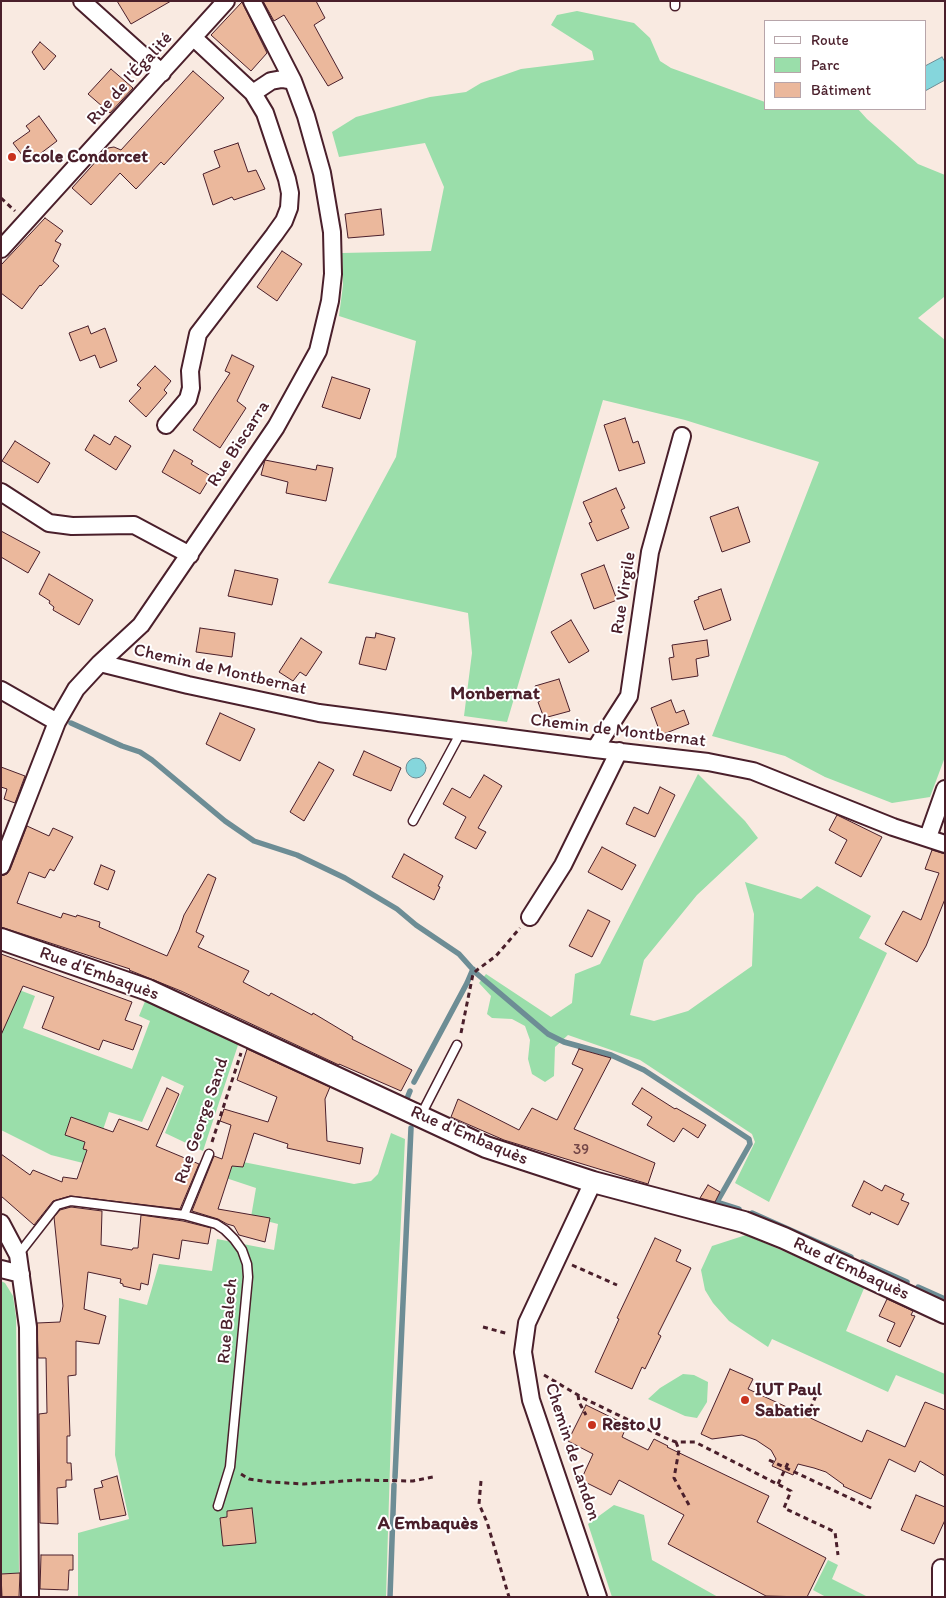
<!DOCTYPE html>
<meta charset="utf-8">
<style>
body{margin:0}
#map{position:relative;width:946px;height:1598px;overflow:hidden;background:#f9eae1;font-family:Itim,sans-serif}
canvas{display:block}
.frame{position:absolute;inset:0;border:2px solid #4a1f2b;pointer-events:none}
.legend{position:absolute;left:764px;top:20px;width:162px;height:90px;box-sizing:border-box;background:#fff;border:1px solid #b7a5aa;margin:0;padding:6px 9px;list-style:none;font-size:15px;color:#4a1f2b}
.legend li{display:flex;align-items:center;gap:10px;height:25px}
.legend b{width:25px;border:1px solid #b7a5aa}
</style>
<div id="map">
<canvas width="946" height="1598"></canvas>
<div class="frame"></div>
<ul class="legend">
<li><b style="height:6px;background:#fff"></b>Route</li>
<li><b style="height:14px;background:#9adeaa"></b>Parc</li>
<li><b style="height:14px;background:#ebb89c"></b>Bâtiment</li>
</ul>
</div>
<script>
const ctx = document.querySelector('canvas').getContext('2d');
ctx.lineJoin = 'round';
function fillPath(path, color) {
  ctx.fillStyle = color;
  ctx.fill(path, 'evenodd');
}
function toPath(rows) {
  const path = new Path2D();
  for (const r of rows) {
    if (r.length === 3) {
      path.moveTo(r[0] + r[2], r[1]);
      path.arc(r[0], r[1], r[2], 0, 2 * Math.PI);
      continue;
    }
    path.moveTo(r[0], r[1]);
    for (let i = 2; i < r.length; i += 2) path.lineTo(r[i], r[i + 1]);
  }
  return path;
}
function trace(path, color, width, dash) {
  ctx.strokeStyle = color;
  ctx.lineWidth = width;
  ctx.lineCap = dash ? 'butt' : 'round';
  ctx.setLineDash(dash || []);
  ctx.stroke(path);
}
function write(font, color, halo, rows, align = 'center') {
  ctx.font = font + ' Itim,sans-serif';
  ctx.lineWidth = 4;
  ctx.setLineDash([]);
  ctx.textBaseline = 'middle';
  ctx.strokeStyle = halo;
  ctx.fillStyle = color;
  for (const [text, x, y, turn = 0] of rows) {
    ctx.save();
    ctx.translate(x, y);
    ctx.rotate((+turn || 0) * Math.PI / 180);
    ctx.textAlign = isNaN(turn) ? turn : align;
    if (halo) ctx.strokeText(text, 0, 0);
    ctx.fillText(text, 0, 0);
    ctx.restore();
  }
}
const green = toPath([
 [577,11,634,23,650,38,660,61,671,68,765,102,765,109,858,109,867,119,918,164,945,175,945,295,944,297,918,318,945,340,945,757,930,797,892,803,825,777,785,756,712,736,819,462,685,420,603,400,507,722,464,716,472,653,468,613,328,583,396,457,416,341,339,316,343,285,342,253,431,251,444,187,425,143,339,157,332,132,356,117,430,97,466,92,481,83,521,69,594,60,592,51,551,25,557,15],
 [698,774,745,821,758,838,697,895,644,960,630,1015,654,1021,688,1011,752,966,754,914,745,882,801,899,817,886,871,916,859,938,887,953,769,1202,735,1183,755,1142,752,1134,640,1060,568,1035,555,1047,554,1076,545,1082,532,1074,528,1059,530,1040,525,1026,512,1019,492,1018,487,1014,491,996,479,983,486,974,551,1017,572,1003,575,974,600,964],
 [1,983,35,996,23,1028,132,1069,150,1021,139,1016,146,999,239,1042,203,1151,165,1133,184,1086,162,1076,142,1122,109,1112,91,1165,51,1155,1,1130],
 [391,1133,405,1139,392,1400,386,1597,78,1597,78,1533,129,1519,115,1455,119,1298,147,1305,159,1264,212,1271,217,1239,274,1250,278,1224,251,1217,256,1188,223,1177,228,1159,354,1184,371,1181,378,1174],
 [746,1235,865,1286,846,1331,945,1374,945,1395,896,1375,888,1392,772,1339,768,1347,729,1321,713,1303,705,1290,701,1270,712,1246],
 [1,1281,5,1283,13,1296,16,1317,19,1573,1,1574,2,1597,1,1597],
 [683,1374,694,1375,708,1382,707,1402,697,1418,685,1416,648,1399,660,1388],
 [614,1505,644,1515,652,1560,718,1597,612,1597,588,1524],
 [828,1560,838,1565,832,1579,868,1597,826,1597,813,1590]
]);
const water = toPath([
 [942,57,945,62,945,80,925,91,925,66,942,57],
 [416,768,10]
]);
const stream = toPath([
 [71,723,122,746,140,752,152,760,225,821,254,841,297,855,345,878,397,909,416,925,459,954,476,973,548,1034,564,1042,611,1055,644,1070,749,1139,750,1144,717,1202,739,1209],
 [414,1082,467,983,473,969],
 [406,1101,410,1091],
 [752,1213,851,1257],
 [862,1262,907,1282],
 [918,1287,945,1299],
 [395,1477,411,1128],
 [390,1597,394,1485]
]);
const building = toPath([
 [117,1,171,1,131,24,117,1],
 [263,1,316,1,325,18,314,25,343,78,328,86,284,15,274,21,263,1],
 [242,2,267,53,251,71,211,35,242,2],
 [40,42,56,56,44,70,32,52,40,42],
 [111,69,133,88,110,113,88,94,111,69],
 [193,71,224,98,164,165,161,162,136,189,120,173,91,205,72,188,108,148,114,147,121,150,193,71],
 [39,116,57,141,28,163,13,143,30,131,26,126,39,116],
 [238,143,248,172,256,170,265,189,234,200,232,197,213,205,203,174,220,167,214,151,238,143],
 [381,209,384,235,348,238,345,214,381,209],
 [45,218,63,231,55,241,61,244,53,261,59,266,41,286,40,285,22,309,1,293,1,265,45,218],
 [282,251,302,264,277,301,257,287,282,251],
 [88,326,91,334,105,328,117,361,100,368,95,355,80,361,69,333,88,326],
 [232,355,254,366,237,401,246,408,220,448,193,430,230,373,225,371,232,355],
 [155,366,171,381,164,390,167,393,146,417,129,401,141,388,137,385,155,366],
 [332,377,370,389,360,419,322,407,332,377],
 [625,418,633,443,638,441,645,463,619,471,604,425,625,418],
 [94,435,110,445,115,436,131,446,116,470,85,450,94,435],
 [15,441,50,463,38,483,2,461,15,441],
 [174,450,193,461,191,464,211,476,200,494,162,472,174,450],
 [265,460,316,470,317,465,333,468,326,501,286,493,288,482,261,475,265,460],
 [616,488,625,508,621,510,629,528,597,541,589,523,592,522,583,502,616,488],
 [738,507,750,542,722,552,710,517,738,507],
 [1,531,40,552,28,573,1,557,1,531],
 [604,565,617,600,594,609,581,574,604,565],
 [235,570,278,579,272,605,228,596,235,570],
 [49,574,93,600,79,625,53,610,54,607,49,603,50,601,39,594,49,574],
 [721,589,731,620,704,630,694,601,699,599,698,597,721,589],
 [571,620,589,651,569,663,551,632,571,620],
 [200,628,235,633,232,657,196,652,200,628],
 [376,633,395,638,386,670,359,664,366,637,375,638,376,633],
 [301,638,322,652,306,676,300,672,293,681,279,672,301,638],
 [707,640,709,656,696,659,698,676,672,680,669,658,674,657,672,645,707,640],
 [559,679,570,711,544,718,538,702,540,701,535,686,559,679],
 [671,700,676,713,684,710,689,724,661,735,651,708,671,700],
 [220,713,255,729,240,761,206,744,220,713],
 [364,751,401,768,391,791,353,775,364,751],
 [319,762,334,770,304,821,290,812,319,762],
 [1,767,25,776,15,803,4,799,7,789,1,787,1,767],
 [484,775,502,786,478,828,486,832,476,849,455,838,466,817,443,804,452,788,470,798,484,775],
 [660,787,675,795,655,837,626,824,634,807,648,814,660,787],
 [837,815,882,837,861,877,835,863,847,840,829,830,837,815],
 [27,826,49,836,53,828,73,837,54,871,50,869,45,878,29,872,17,903,61,918,63,913,76,917,77,915,100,922,99,927,167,956,179,930,184,915,208,874,216,878,196,932,204,936,198,947,249,971,243,982,269,996,271,993,312,1015,313,1013,353,1037,352,1039,412,1070,401,1091,339,1064,339,1065,181,991,129,970,130,969,1,927,1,876,7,874,10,870,27,826],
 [602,847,636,865,622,890,588,872,602,847],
 [932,850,945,854,945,899,926,946,917,962,885,944,903,911,921,920,939,873,925,869,932,850],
 [404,854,443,876,438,886,440,887,434,900,392,877,404,854],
 [101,865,115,871,108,890,94,884,101,865],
 [588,910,610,921,592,957,569,946,588,910],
 [1,954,132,1002,125,1020,142,1026,133,1050,103,1040,99,1050,42,1028,54,997,23,986,1,1035,1,954],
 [247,1049,330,1087,325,1099,327,1141,363,1148,360,1164,287,1148,288,1144,254,1133,243,1167,232,1166,218,1209,270,1218,265,1242,239,1235,234,1226,227,1224,218,1219,192,1211,214,1156,222,1159,231,1125,220,1121,224,1109,268,1122,277,1097,237,1080,247,1049],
 [579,1049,611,1058,574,1129,655,1163,648,1184,504,1140,451,1117,458,1099,519,1130,532,1108,557,1120,583,1069,572,1064,579,1049],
 [167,1088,179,1094,156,1146,199,1164,180,1209,70,1196,53,1201,34,1225,1,1196,1,1154,30,1175,33,1170,62,1182,63,1177,77,1179,87,1150,83,1149,85,1142,65,1135,71,1117,113,1132,119,1119,148,1130,167,1088],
 [642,1088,675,1109,676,1108,706,1125,698,1138,683,1128,674,1142,647,1125,652,1117,632,1104,642,1088],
 [864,1181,882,1191,885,1185,904,1194,901,1200,909,1203,898,1225,871,1212,870,1215,852,1206,864,1181],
 [708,1185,720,1192,715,1202,700,1198,708,1185],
 [71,1207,102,1211,101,1245,132,1250,133,1248,138,1248,141,1215,183,1221,211,1228,208,1244,182,1240,179,1259,153,1254,148,1285,141,1283,140,1290,123,1286,123,1284,120,1283,121,1279,88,1272,84,1309,106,1316,99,1344,76,1341,76,1375,68,1376,70,1436,67,1436,67,1463,71,1463,72,1480,66,1480,66,1487,57,1488,58,1524,40,1523,39,1414,47,1413,46,1358,38,1358,37,1323,60,1322,63,1306,54,1217,60,1210,71,1207],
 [655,1238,681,1250,676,1261,691,1268,658,1334,661,1336,645,1369,642,1367,632,1389,595,1372,619,1319,617,1318,655,1238],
 [887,1299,913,1311,911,1315,915,1316,900,1347,887,1341,895,1323,879,1316,887,1299],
 [730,1369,753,1379,748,1389,862,1442,867,1430,905,1447,925,1402,945,1410,945,1476,920,1461,915,1472,889,1459,871,1499,843,1486,844,1485,826,1472,814,1468,798,1464,793,1475,772,1466,776,1459,771,1450,756,1440,742,1435,712,1439,701,1434,730,1369],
 [586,1405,627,1425,622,1437,648,1450,654,1439,668,1446,667,1447,769,1496,757,1522,826,1558,807,1597,766,1596,668,1544,684,1515,619,1480,611,1495,581,1480,593,1454,568,1441,586,1405],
 [117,1476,126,1515,100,1520,94,1489,103,1487,101,1481,117,1476],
 [916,1495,945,1507,945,1520,934,1544,901,1530,916,1495],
 [252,1508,256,1543,223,1546,220,1518,227,1517,227,1511,252,1508],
 [41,1555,73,1555,73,1570,69,1570,68,1590,40,1589,41,1555],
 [20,1573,19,1597,2,1597,1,1574,20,1573]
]);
const path = toPath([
 [1,198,15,211],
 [461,1033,473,974,477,970,496,956,520,928],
 [212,1142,241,1053],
 [572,1265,617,1285],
 [483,1327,509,1334],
 [544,1375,583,1398,670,1440,676,1442,695,1442,791,1491,784,1508,835,1532,838,1555],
 [578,1395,579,1402,586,1415],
 [807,1417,819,1388],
 [676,1442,679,1450,674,1478,689,1505],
 [769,1460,871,1508],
 [241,1474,249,1479,270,1482,304,1484,358,1480,413,1481,433,1477],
 [481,1481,479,1504,487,1522,509,1597],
 [778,1484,788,1463]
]);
const service = toPath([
 [675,6,675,1],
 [413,821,461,732],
 [421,1115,457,1045],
 [184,1215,209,1154],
 [18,1255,57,1205,71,1201,184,1215,216,1224,225,1230,234,1239,242,1250,247,1264,248,1277,230,1467,218,1506]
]);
const minor = toPath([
 [82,1,162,73],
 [253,93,271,81,282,79,293,81],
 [1,249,226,1],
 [166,425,188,399,191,388,190,371,198,334,274,235,284,221,289,208,290,193,287,179,265,113,253,93,194,38],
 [1,492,49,523,72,526,134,525,190,555],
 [100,663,188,685,319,713,595,749,708,762,753,771,893,827,945,844],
 [1,690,57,722],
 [595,749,629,696,650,552,682,436],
 [928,837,945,789],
 [1,866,57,722,76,689,100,663,141,625,276,427,318,351,330,301,333,274,332,232,322,173,306,116,293,81,252,1],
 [530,917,563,865,619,751],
 [593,1182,527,1323,523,1352,531,1400,598,1597],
 [1,1223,18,1255,28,1327,30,1597],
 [1,1269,21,1274],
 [941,1597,941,1568]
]);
const tertiary = toPath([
 [1,939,148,990,486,1147,593,1182,744,1222,784,1238,945,1313]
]);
const markers = [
 [12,157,5,"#c8321e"],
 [745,1400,5,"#c8321e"],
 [592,1425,5,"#c8321e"]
];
const numberNames = [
 ["39",581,1150]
];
const streetNames = [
 ["Rue de l'Égalité",130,79,-48],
 ["Rue Biscarra",239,444,-57],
 ["Rue Virgile",624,593,-81],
 ["Chemin de Montbernat",220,670,13],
 ["Chemin de Montbernat",618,731,7],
 ["Rue d'Embaquès",99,974,20],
 ["Rue George Sand",202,1121,-71],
 ["Rue d'Embaquès",469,1136,23],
 ["Rue d'Embaquès",851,1269,25],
 ["Rue Balech",228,1321,-85],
 ["Chemin de Landon",572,1452,72]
];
const poiNames = [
 ["École Condorcet",22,157],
 ["IUT Paul",755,1390],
 ["Sabatier",755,1411],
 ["Resto U",602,1425]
];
const neighbourhoodNames = [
 ["Monbernat",495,694],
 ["A Embaquès",428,1524]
];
fillPath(green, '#9adeaa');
fillPath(water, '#85d6dc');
trace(water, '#6d8d95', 1);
trace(stream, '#6d8d95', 5.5);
fillPath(building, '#ebb89c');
trace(building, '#4a1f2b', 1);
trace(service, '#4a1f2b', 11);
trace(minor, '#4a1f2b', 20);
trace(tertiary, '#4a1f2b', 24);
trace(path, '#4a1f2b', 3, [5, 4]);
trace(service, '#fff', 8);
trace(minor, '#fff', 16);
trace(tertiary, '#fff', 20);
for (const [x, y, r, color] of markers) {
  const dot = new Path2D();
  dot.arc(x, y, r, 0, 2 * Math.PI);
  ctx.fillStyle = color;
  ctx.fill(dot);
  trace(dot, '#fff', 2);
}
write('15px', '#724547', null, numberNames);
write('18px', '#4a1f2b', '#fff', streetNames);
write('bold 18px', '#4a1f2b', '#fff', poiNames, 'left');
write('bold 19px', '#4a1f2b', '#fff', neighbourhoodNames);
</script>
